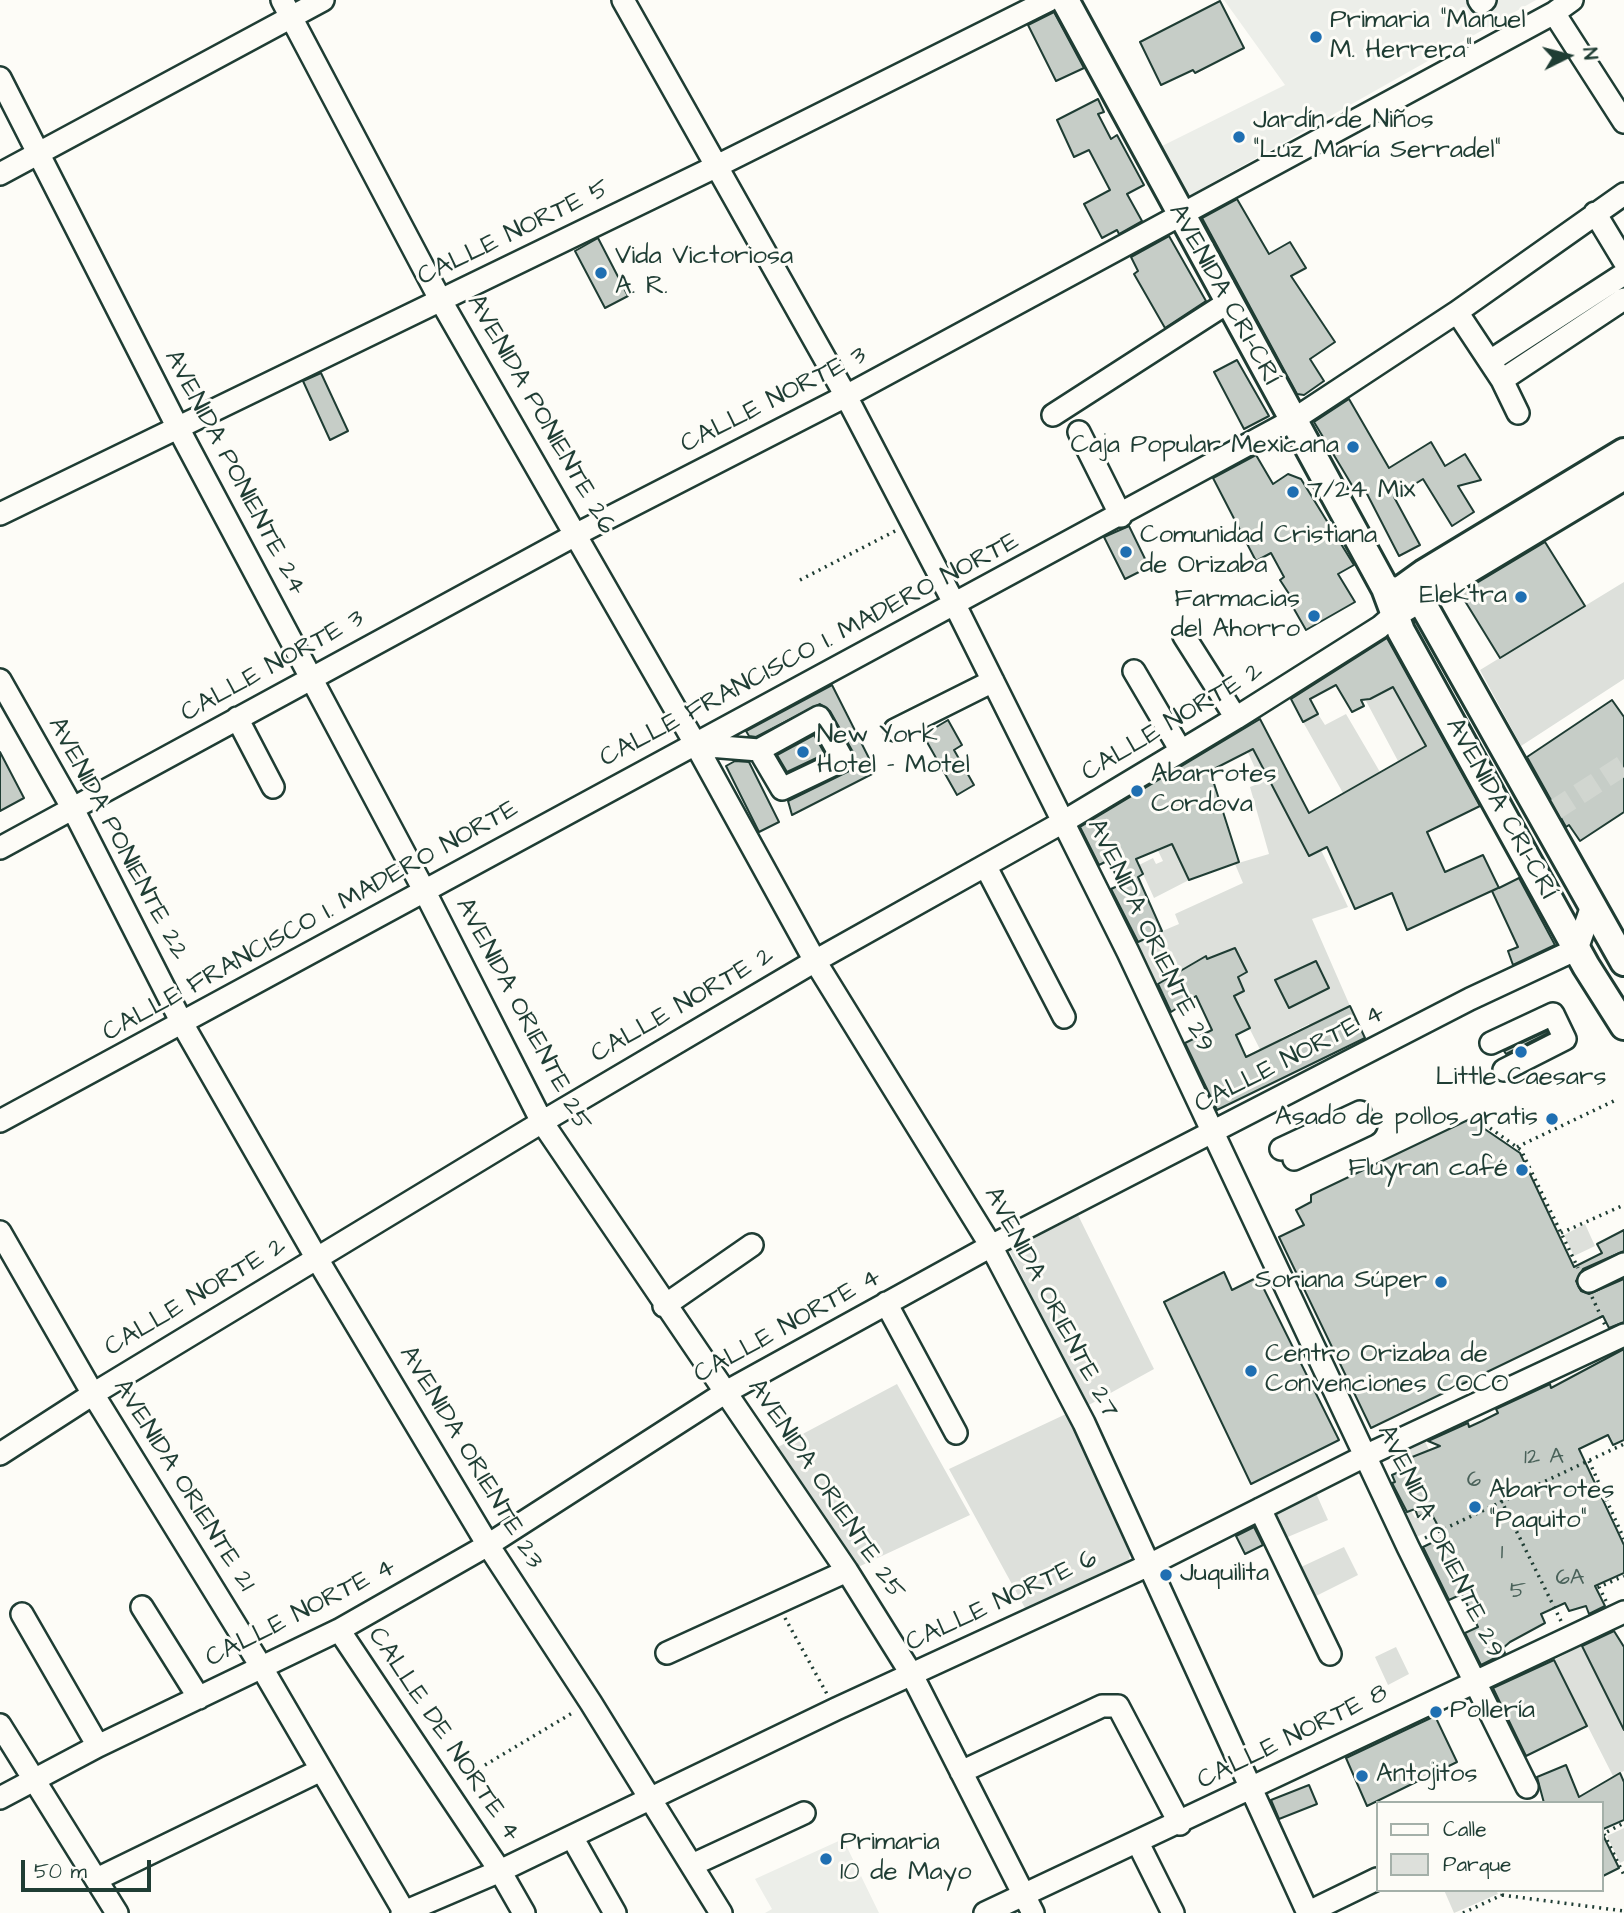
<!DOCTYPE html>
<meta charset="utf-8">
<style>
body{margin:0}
#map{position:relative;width:1624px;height:1913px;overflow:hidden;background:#fdfcf7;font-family:"Architects Daughter",sans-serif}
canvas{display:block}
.legend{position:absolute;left:1376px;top:1801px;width:228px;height:91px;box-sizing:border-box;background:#fdfcf7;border:2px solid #a4b0a9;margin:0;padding:9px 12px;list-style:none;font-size:21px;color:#1f3d34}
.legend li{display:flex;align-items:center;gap:14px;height:35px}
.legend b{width:35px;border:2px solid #a4b0a9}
.north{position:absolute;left:1533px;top:21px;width:70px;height:70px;-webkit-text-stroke:5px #fdfcf7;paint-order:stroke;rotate:84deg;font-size:19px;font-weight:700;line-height:28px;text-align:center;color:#1f3d34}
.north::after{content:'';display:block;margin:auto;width:24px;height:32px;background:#1f3d34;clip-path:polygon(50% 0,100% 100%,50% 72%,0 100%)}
.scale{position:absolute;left:21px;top:1860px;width:130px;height:32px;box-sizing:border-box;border:4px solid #1f3d34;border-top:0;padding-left:9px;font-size:21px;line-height:24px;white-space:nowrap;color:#1f3d34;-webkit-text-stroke:5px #fdfcf7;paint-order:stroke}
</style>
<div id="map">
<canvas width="1624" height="1913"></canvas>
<ul class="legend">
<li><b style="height:9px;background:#fdfcf7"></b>Calle</li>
<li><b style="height:19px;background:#dde0db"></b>Parque</li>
</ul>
<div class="north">N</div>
<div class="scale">50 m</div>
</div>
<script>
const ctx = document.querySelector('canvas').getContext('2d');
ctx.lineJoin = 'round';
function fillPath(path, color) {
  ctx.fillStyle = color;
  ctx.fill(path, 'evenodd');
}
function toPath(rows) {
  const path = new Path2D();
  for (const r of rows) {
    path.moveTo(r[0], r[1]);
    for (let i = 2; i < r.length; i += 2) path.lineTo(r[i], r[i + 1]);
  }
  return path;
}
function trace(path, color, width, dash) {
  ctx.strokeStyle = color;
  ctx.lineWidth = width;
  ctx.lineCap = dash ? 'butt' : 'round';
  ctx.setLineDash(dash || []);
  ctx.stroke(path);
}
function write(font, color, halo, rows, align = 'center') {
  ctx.font = font + ' "Architects Daughter",sans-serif';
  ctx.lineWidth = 6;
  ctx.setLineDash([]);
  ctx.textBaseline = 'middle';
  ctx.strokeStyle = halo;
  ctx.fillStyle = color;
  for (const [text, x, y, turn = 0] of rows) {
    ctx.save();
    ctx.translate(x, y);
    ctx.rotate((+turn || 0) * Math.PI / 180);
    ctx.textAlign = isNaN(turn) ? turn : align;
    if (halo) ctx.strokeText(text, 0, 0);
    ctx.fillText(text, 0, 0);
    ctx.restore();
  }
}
const built = toPath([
 [1224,0,1536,0,1187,197,1160,147,1285,85],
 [843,1839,879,1913,765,1913,772,1909,755,1879]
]);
const green = toPath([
 [1624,582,1624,679,1521,746,1480,670],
 [1394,686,1426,747,1398,761,1366,701],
 [1318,714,1325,725,1346,714,1380,772,1343,793,1303,722],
 [1243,730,1309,856,1321,850,1348,907,1312,919,1350,1006,1313,1025,1328,1057,1309,1024,1281,1038,1297,1070,1276,1081,1233,996,1244,991,1238,977,1247,972,1235,948,1207,959,1206,956,1154,986,1134,943,1179,924,1175,914,1243,883,1235,864,1269,854,1250,787,1255,785,1248,771,1255,768,1246,748],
 [1162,823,1189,880,1154,898,1139,865,1153,858,1156,864,1163,861,1148,830],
 [1076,1211,1154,1369,1087,1406,1007,1246],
 [1585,1224,1595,1246,1574,1256,1564,1235],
 [897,1384,970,1515,856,1568,778,1447],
 [1066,1414,1131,1547,1129,1560,1025,1608,949,1469],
 [1424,1439,1429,1450,1413,1461,1407,1446],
 [1315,1491,1328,1520,1283,1539,1272,1511],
 [1436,1508,1443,1525,1414,1538,1403,1514,1411,1511,1415,1518],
 [1344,1547,1358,1575,1314,1597,1301,1567],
 [1581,1646,1591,1665,1610,1656,1618,1672,1600,1682,1616,1713,1624,1709,1624,1771,1613,1776,1554,1660],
 [1396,1647,1409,1674,1388,1685,1375,1657],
 [1624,1828,1624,1861,1620,1863,1607,1836],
 [1444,1890,1496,1890,1498,1894,1454,1913]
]);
const building = toPath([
 [1220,1,1244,48,1195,73,1193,70,1161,85,1140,42,1220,1],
 [1054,12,1084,68,1056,81,1028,25,1054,12],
 [1098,99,1104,112,1098,114,1111,139,1117,135,1144,185,1127,194,1142,221,1119,234,1117,230,1102,238,1084,204,1110,190,1089,150,1074,157,1057,120,1098,99],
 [1237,199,1269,254,1290,242,1306,268,1291,276,1335,342,1310,359,1324,381,1304,395,1297,394,1202,218,1237,199],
 [1169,236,1206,301,1165,328,1134,274,1138,271,1131,257,1169,236],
 [598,238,628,296,605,308,575,251,598,238],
 [1237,360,1269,416,1244,429,1214,372,1237,360],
 [321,373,348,431,330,440,303,381,321,373],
 [1349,399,1389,468,1431,442,1445,466,1465,454,1481,480,1458,486,1474,512,1452,526,1423,479,1394,497,1420,545,1399,556,1364,488,1356,492,1314,422,1349,399],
 [1256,455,1273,484,1288,474,1301,479,1354,565,1338,574,1355,602,1306,630,1290,602,1293,600,1280,580,1284,577,1271,553,1256,561,1213,478,1256,455],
 [1129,526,1149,567,1125,579,1104,537,1129,526],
 [1545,542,1585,606,1500,658,1460,593,1545,542],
 [1387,638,1480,806,1427,832,1445,872,1483,855,1499,888,1519,878,1555,945,1513,965,1508,951,1518,947,1492,891,1498,888,1407,930,1392,893,1355,909,1327,847,1309,856,1253,749,1210,771,1239,862,1189,880,1172,844,1136,859,1143,874,1138,877,1162,931,1138,942,1111,889,1120,885,1109,860,1099,865,1080,827,1260,719,1309,813,1426,746,1393,687,1370,699,1361,700,1364,706,1352,712,1336,685,1310,699,1318,714,1303,722,1291,699,1387,638],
 [832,685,876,772,792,815,788,801,849,771,856,761,854,754,830,711,820,704,756,737,749,736,746,731,832,685],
 [1612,700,1624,717,1624,812,1580,841,1569,825,1566,827,1527,757,1612,700],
 [948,720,962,745,954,750,974,785,957,795,923,735,948,720],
 [814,735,825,754,787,772,777,755,814,735],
 [0,752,24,798,0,811,0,752],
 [735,761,749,762,779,822,759,832,726,766,735,761],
 [1235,948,1247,972,1238,977,1244,991,1234,996,1250,1028,1236,1035,1246,1057,1350,1006,1365,1038,1217,1110,1185,1043,1212,1030,1196,996,1171,1012,1158,984,1206,956,1207,959,1235,948],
 [1316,961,1329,988,1289,1008,1275,980,1316,961],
 [1547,1031,1548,1033,1506,1054,1504,1051,1547,1031],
 [1470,1119,1520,1153,1574,1267,1602,1253,1597,1244,1624,1230,1624,1251,1583,1269,1576,1281,1581,1291,1589,1294,1624,1279,1624,1322,1609,1328,1603,1316,1371,1428,1279,1237,1304,1225,1296,1210,1311,1202,1311,1195,1470,1119],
 [1224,1272,1232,1290,1258,1277,1339,1440,1251,1484,1164,1302,1224,1272],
 [1624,1349,1624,1440,1613,1445,1608,1435,1579,1449,1624,1545,1624,1573,1595,1586,1605,1606,1589,1614,1586,1606,1569,1611,1565,1603,1541,1614,1545,1623,1510,1642,1503,1648,1505,1653,1481,1665,1465,1633,1478,1627,1462,1594,1449,1600,1423,1547,1444,1537,1430,1511,1418,1517,1415,1509,1407,1512,1392,1483,1395,1482,1392,1475,1401,1471,1397,1463,1440,1446,1428,1441,1468,1423,1469,1427,1482,1421,1498,1413,1496,1409,1550,1384,1551,1388,1624,1349],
 [1254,1527,1263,1545,1245,1554,1236,1536,1254,1527],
 [1614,1631,1624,1647,1624,1730,1582,1646,1614,1631],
 [1554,1660,1587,1726,1526,1756,1493,1688,1554,1660],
 [1435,1716,1457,1762,1367,1806,1346,1758,1435,1716],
 [1566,1765,1579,1797,1620,1773,1624,1782,1624,1820,1601,1830,1601,1803,1544,1803,1537,1777,1566,1765],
 [1309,1785,1317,1804,1279,1819,1271,1800,1309,1785],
 [1601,1831,1619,1868,1601,1877,1601,1831]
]);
const minorTunnel = toPath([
 [1553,811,1624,765]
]);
const path = toPath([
 [800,580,897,530],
 [1473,1116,1521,1150,1578,1268],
 [1517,1147,1618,1099],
 [1561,1233,1624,1205],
 [1592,1297,1605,1325],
 [1589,1461,1624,1539],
 [1501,1500,1562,1623],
 [1425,1538,1624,1444],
 [1606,1601,1599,1587,1624,1576],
 [785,1618,827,1694],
 [485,1765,574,1712],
 [1604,1834,1624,1875],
 [1601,1835,1624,1823],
 [1502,1895,1624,1911],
 [1463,1913,1502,1895,1500,1890]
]);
const minor = toPath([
 [282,0,441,301,696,745,815,961,991,1246,1084,1423,1308,1913],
 [623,0,846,396,954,603,1128,952,1408,1547,1527,1787],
 [1479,0,1481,3,1485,0],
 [1554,13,1624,122],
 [0,78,177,426,425,892,542,1122,847,1571,912,1675,1033,1913],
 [0,174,323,0],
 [1595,213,1624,261],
 [1457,312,1502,380,1624,299],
 [1490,361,1624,274],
 [1502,380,1518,413],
 [1053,415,1227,303],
 [1079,432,1121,516],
 [0,514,715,167,1049,0],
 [1184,636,1236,718],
 [1134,671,1181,751],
 [0,680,73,809,183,1025,316,1257,488,1545,591,1703,721,1913],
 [237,718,273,787],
 [895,730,993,681],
 [696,745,759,750,819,717,843,760,782,789,759,750],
 [0,848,577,534,846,396,1554,13,1572,0],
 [986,867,1064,1017],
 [1491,1043,1553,1014,1565,1039,1504,1070],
 [0,1121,1293,420,1457,312,1624,194],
 [1281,1149,1360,1112],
 [1294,1159,1366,1125],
 [0,1232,93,1394,262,1668,405,1913],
 [1589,1281,1624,1264],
 [886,1303,956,1433],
 [664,1306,752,1245],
 [0,1454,93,1394,542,1122,815,961,1063,822,1236,718,1380,627,1397,612],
 [1260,1509,1330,1654],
 [142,1607,199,1698],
 [22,1614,98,1746],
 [339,1630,500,1871,524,1913],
 [667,1653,847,1571],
 [0,1725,117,1913],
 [961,1772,1102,1706,1118,1706,1180,1824],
 [0,1798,98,1746,339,1630,488,1545,726,1392,991,1246,1470,999,1577,949,1592,906],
 [572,1837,615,1913],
 [1138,1843,1173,1913],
 [692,1865,804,1813],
 [97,1879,321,1770],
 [402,1913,500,1871,836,1709,1151,1564,1365,1456,1624,1335],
 [985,1913,1624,1612],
 [1307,1913,1377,1879]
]);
const major = toPath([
 [1065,0,1385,588,1401,631,1586,966,1624,1026],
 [1385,588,1420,599,1624,962],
 [1398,604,1399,591,1424,573,1624,452],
 [1404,608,1624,476]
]);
const markers = [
 [1316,37,7,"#1f6fb2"],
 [1239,137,7,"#1f6fb2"],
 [601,273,7,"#1f6fb2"],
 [1353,447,7,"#1f6fb2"],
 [1293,492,7,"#1f6fb2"],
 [1126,552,7,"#1f6fb2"],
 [1521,597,7,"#1f6fb2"],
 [1314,616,7,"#1f6fb2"],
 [803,752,7,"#1f6fb2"],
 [1137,791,7,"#1f6fb2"],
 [1521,1052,7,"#1f6fb2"],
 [1552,1119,7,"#1f6fb2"],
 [1522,1170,7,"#1f6fb2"],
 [1441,1282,7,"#1f6fb2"],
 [1251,1371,7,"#1f6fb2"],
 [1475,1507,7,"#1f6fb2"],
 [1166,1575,7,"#1f6fb2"],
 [1436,1712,7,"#1f6fb2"],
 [1362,1776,7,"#1f6fb2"],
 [826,1859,7,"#1f6fb2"]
];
const numberNames = [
 ["12 A",1544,1458],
 ["6",1474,1481],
 ["1",1502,1553],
 ["6A",1570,1579],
 ["5",1518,1592]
];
const poiNames = [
 ["Primaria \"Manuel",1330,22],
 ["M. Herrera\"",1330,52],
 ["Jardín de Niños",1253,122],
 ["\"Luz María Serradel\"",1253,152],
 ["Vida Victoriosa",615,258],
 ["A. R.",615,288],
 ["Caja Popular Mexicana",1339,447,"right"],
 ["7/24 Mix",1307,492],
 ["Comunidad Cristiana",1140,537],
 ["de Orizaba",1140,567],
 ["Elektra",1507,597,"right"],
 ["Farmacias",1300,601,"right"],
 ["del Ahorro",1300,631,"right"],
 ["New York",817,737],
 ["Hotel - Motel",817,767],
 ["Abarrotes",1151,776],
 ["Cordova",1151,806],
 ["Little Caesars",1521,1079,"center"],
 ["Asado de pollos gratis",1538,1119,"right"],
 ["Fluyran café",1508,1170,"right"],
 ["Soriana Súper",1427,1282,"right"],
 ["Centro Orizaba de",1265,1356],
 ["Convenciones COCO",1265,1386],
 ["Abarrotes",1489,1492],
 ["\"Paquito\"",1489,1522],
 ["Juquilita",1180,1575],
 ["Pollería",1450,1712],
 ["Antojitos",1376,1776],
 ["Primaria",840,1844],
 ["10 de Mayo",840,1874]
];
const streetNames = [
 ["CALLE NORTE 5",514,234,-26],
 ["AVENIDA CRI-CRÍ",1223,295,61],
 ["CALLE NORTE 3",774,401,-27],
 ["AVENIDA PONIENTE 26",540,415,60],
 ["AVENIDA PONIENTE 24",234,473,62],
 ["CALLE FRANCISCO I. MADERO NORTE",810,651,-28],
 ["CALLE NORTE 3",273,667,-29],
 ["CALLE NORTE 2",1173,723,-31],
 ["AVENIDA CRI-CRÍ",1500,809,61],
 ["AVENIDA PONIENTE 22",117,839,62],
 ["CALLE FRANCISCO I. MADERO NORTE",311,922,-29],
 ["AVENIDA ORIENTE 29",1149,936,64],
 ["CALLE NORTE 2",683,1006,-30],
 ["AVENIDA ORIENTE 25",522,1015,62],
 ["CALLE NORTE 4",1290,1060,-27],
 ["CALLE NORTE 2",196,1298,-31],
 ["AVENIDA ORIENTE 27",1050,1303,62],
 ["CALLE NORTE 4",788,1327,-29],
 ["AVENIDA ORIENTE 23",470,1458,59],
 ["AVENIDA ORIENTE 21",183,1486,58],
 ["AVENIDA ORIENTE 25",825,1490,56],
 ["AVENIDA ORIENTE 29",1439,1542,64],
 ["CALLE NORTE 6",1002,1602,-25],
 ["CALLE NORTE 4",301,1614,-27],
 ["CALLE DE NORTE 4",443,1735,56],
 ["CALLE NORTE 8",1293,1738,-26]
];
fillPath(built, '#eceee9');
fillPath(green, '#dde0db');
fillPath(building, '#c6cdc7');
trace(building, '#1f3d34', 2);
trace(minorTunnel, '#d1d6d0', 21, [21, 10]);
trace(minor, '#1f3d34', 26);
trace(major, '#1f3d34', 32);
trace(path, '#1f3d34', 3.5, [2, 5]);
trace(minor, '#fdfcf7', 21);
trace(major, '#fdfcf7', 26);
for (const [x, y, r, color] of markers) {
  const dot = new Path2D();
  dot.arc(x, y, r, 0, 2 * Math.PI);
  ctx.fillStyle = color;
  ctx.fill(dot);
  trace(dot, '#fdfcf7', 2.5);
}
write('23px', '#496159', null, numberNames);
write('26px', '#1f3d34', '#fdfcf7', poiNames, 'left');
write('26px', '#1f3d34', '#fdfcf7', streetNames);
</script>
